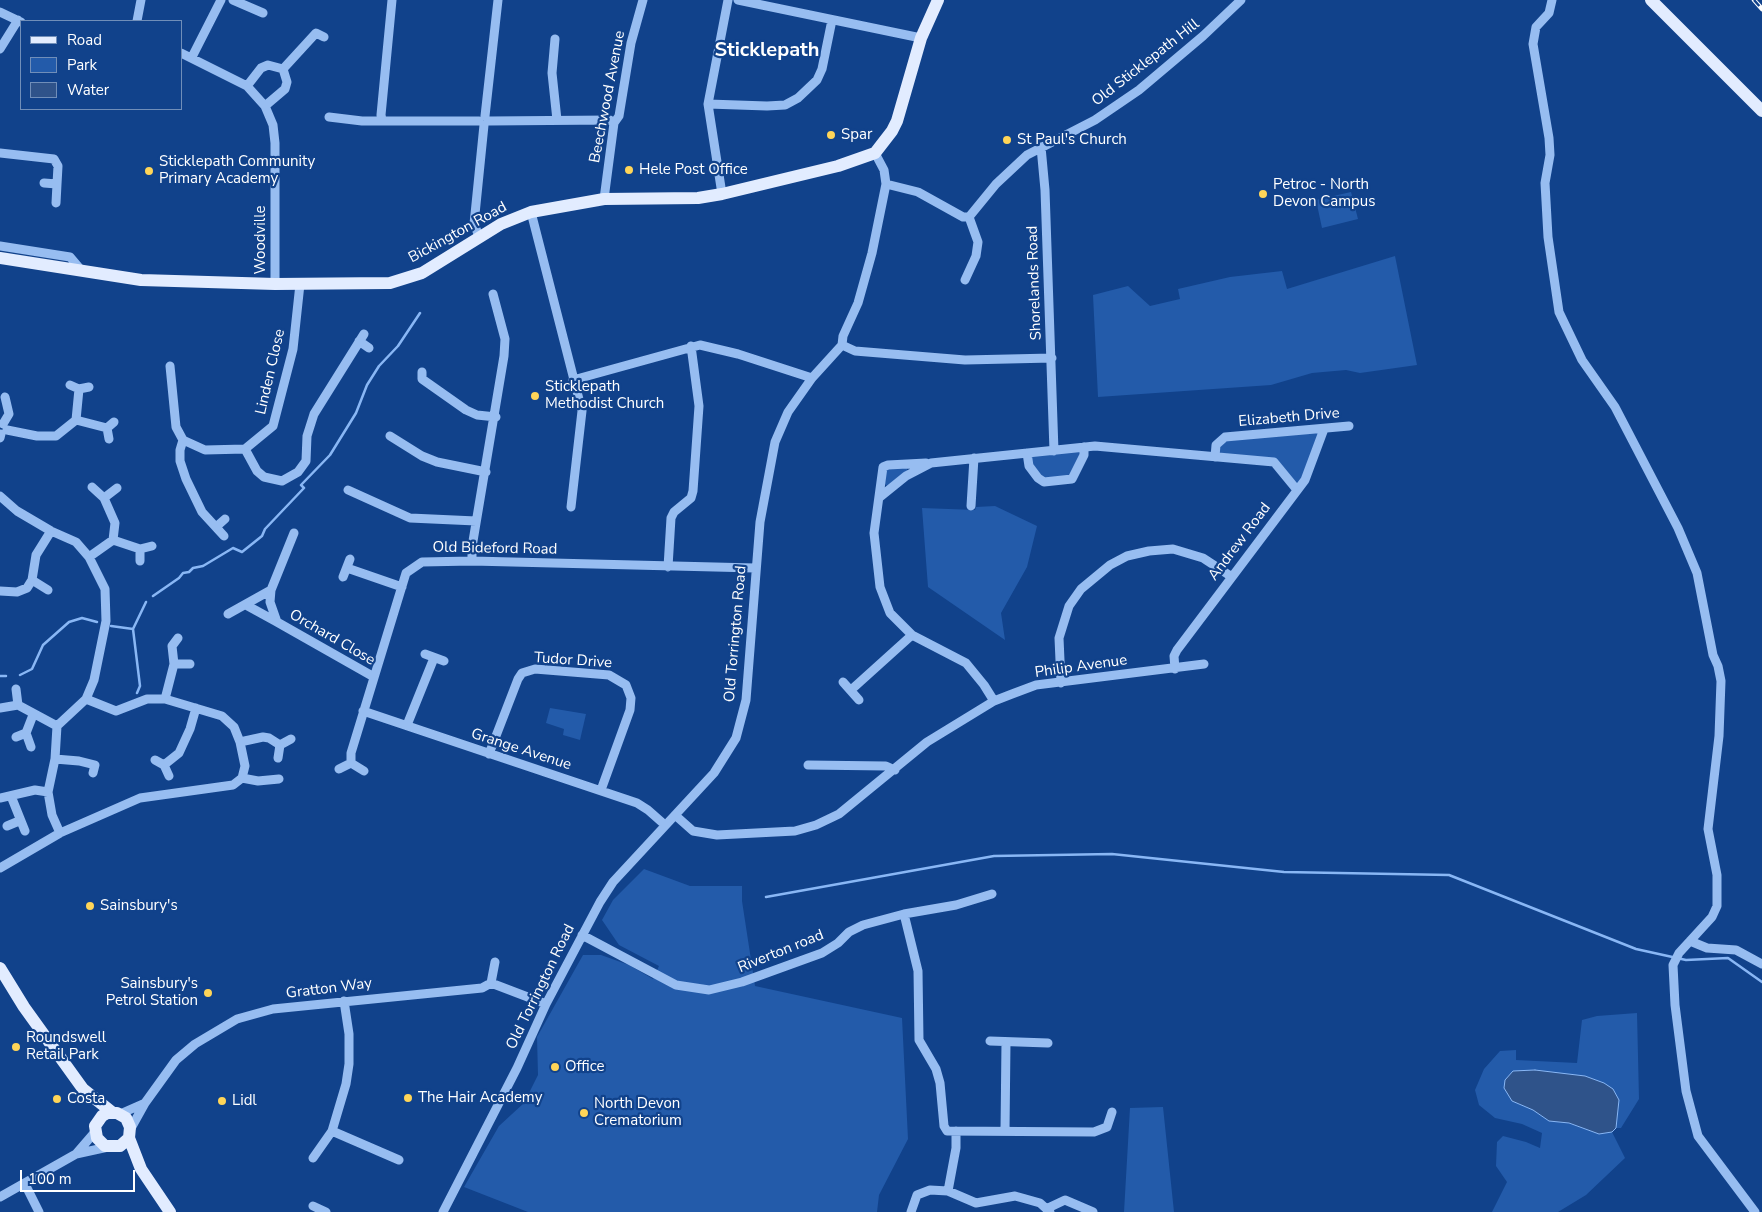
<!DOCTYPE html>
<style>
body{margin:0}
#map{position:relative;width:1762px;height:1212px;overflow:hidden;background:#11428b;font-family:"Nunito Sans",sans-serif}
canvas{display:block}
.legend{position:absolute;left:20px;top:20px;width:162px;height:90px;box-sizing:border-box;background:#11428b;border:1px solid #708eb9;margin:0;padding:6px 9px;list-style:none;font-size:15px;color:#fff}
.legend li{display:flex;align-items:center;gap:10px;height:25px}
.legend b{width:25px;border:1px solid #708eb9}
.scale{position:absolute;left:20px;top:1170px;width:115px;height:22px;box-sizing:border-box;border:2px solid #fff;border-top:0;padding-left:6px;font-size:15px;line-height:18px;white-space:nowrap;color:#fff;-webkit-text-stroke:4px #11428b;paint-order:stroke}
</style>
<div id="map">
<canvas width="1762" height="1212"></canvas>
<ul class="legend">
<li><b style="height:6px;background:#e2ecff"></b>Road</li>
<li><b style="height:14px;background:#235baa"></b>Park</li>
<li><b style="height:14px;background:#2f538a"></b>Water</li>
</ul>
<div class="scale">100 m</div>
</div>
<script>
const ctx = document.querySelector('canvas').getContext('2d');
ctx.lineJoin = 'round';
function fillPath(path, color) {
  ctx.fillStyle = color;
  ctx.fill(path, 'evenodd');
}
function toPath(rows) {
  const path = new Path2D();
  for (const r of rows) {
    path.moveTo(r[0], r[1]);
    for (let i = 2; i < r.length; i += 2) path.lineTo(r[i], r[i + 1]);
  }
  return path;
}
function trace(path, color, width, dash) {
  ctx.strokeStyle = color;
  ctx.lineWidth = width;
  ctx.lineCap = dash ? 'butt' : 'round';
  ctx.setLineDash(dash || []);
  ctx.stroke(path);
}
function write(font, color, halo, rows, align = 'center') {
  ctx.font = font + ' "Nunito Sans",sans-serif';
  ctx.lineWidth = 4.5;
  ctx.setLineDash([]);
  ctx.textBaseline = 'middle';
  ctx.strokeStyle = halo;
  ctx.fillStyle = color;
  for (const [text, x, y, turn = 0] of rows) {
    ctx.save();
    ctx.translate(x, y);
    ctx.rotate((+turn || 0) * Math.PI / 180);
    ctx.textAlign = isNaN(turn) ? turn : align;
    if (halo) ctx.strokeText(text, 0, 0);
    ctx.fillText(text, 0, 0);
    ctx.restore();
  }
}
const green = toPath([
 [1351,192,1358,219,1322,228,1316,200],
 [1395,256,1417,365,1360,373,1346,370,1312,373,1271,385,1098,397,1093,295,1128,286,1150,306,1180,299,1178,289,1230,277,1282,271,1287,289],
 [1321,432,1302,479,1297,484,1278,461,1219,453,1220,445,1225,440],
 [1081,450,1081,455,1071,476,1046,479,1040,476,1032,466,1030,455],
 [907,466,907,471,887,486,885,484,886,469],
 [995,506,1037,526,1027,567,1001,613,1005,640,928,587,922,508,975,510,976,507],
 [550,708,586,714,580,740,563,735,564,729,546,723],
 [644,869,690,886,742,886,742,901,755,986,902,1018,908,1139,879,1195,877,1212,528,1212,464,1187,499,1126,524,1103,538,1075,537,1037,583,955,601,955,629,965,653,979,659,966,619,945,602,920,613,900],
 [1637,1013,1639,1099,1621,1128,1616,1128,1619,1100,1604,1083,1585,1076,1525,1070,1512,1101,1533,1110,1549,1121,1568,1123,1599,1134,1612,1132,1625,1158,1586,1195,1558,1212,1492,1212,1507,1182,1496,1166,1497,1142,1503,1136,1526,1142,1540,1148,1542,1133,1522,1124,1495,1118,1479,1105,1475,1090,1484,1069,1500,1051,1516,1050,1516,1060,1577,1063,1582,1020,1597,1016],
 [1163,1107,1174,1212,1124,1212,1130,1108]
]);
const water = toPath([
 [1535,1070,1585,1076,1604,1083,1613,1089,1619,1100,1616,1128,1612,1132,1599,1134,1569,1123,1549,1121,1533,1110,1512,1101,1504,1088,1505,1080,1513,1071,1535,1070]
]);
const stream = toPath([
 [153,596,179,578,183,573,189,572,193,568,203,566,233,548,242,552,262,536,265,529,304,488,301,485,330,455,356,413,367,385,379,366,398,346,420,313],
 [111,626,133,629,146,602],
 [133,629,140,686,137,693],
 [20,675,32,669,43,645,69,622,82,618,97,622],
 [0,676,6,676],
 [766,897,994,856,1112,854,1284,872,1449,875,1636,949,1686,960,1728,958,1762,982]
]);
const minor = toPath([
 [233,0,263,13],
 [738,0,921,38],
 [1552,0,1549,13,1536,27,1533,44,1549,138,1550,155,1545,183,1548,237,1559,312,1582,360,1615,407,1678,528,1697,573,1713,655,1718,666,1721,681,1719,736,1708,829,1717,875,1717,906,1712,917,1679,953,1673,965,1675,1005,1686,1091,1698,1136,1755,1212],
 [0,12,21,22],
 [137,21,141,0],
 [555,39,552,73,557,120],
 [0,49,18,20],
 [181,53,247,86,265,106,273,125,275,143,275,284],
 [192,57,221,0],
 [283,69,316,33,324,37],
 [247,86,261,68,268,65,283,69,287,82,285,89,265,106],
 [708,104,767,106,785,105,798,98,817,80,822,69,832,20],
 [485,116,498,0],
 [329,117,362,121,479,121],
 [382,120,381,115,392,0],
 [489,121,610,120,614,123],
 [1041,147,1045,190,1054,451],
 [0,153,54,159,58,166,57,184,44,183],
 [886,184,918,192,963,217,969,217,996,184,1027,155,1095,120,1139,90,1203,36,1241,0],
 [722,194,708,104,728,0],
 [604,199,614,123,619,116,631,43,643,0],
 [56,203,57,184],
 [531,212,582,411,571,507],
 [479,236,474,224,484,125],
 [0,246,70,257,81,270],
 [965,280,976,256,978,242,969,217],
 [359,341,369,348],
 [842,345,855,351,965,360,1052,358],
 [170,366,176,427,183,440,180,450,180,461,186,479,202,512,224,536],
 [422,372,422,379,466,410,477,415,496,417],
 [573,380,700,345,738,354,812,378],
 [70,385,79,389,89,387],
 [76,420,107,428],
 [3,424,9,414,5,397],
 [7,430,37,436,56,436,76,420,79,389],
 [390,436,422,456,437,462,486,472],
 [0,438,1,434],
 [109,439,107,428,114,422],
 [183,440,205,450,245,449,273,426,293,349,300,284],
 [245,449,257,471,264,477,282,481,298,472,306,461,307,436,314,414,364,334],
 [1027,453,1029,466,1038,478,1044,482,1072,479,1084,455,1084,447],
 [1215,457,1216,445,1225,437,1349,426],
 [926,463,888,465,883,467,874,533,880,587,890,613,912,635,966,663,984,685,994,701],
 [348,490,410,518,476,521],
 [0,496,17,511,51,531,76,542,89,557,105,589,106,621,94,680,86,699,57,726,55,759,48,792,52,815,60,833],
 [880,497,906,476,931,463,1095,446,1274,462,1297,490],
 [104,498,117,488],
 [971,506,974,458],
 [216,527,225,519],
 [294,533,271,590,270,602,277,622,374,677],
 [113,540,140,549,152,546],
 [89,557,113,540,115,523,104,498,92,487],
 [140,561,140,549],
 [472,561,472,547,504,356,505,339,493,294],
 [668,567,671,518,674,512,691,498,693,491,699,406,691,346],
 [347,568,402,587],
 [343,577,350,559],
 [32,580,48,590],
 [0,591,17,592,27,588,32,580,36,555,51,531],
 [246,605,277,622],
 [228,614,271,590],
 [425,654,444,661],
 [174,664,172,646,178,638],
 [1175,669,1174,656,1177,650,1305,480,1324,429],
 [843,682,859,700],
 [1061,683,1059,638,1069,606,1081,589,1110,565,1127,556,1149,551,1173,549,1203,558,1232,577],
 [16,689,18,705],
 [851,690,912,635],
 [86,699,116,711,147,699,165,699,222,716,234,727,240,742,245,766,242,778],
 [165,699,174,664,190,664],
 [0,708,18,705,57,726],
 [363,711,637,803,648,810,665,825],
 [407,725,434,658],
 [26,733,31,747],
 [16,737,26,733,33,715],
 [240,742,263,737,269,738,280,745,278,758],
 [280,745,291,739],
 [489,754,518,679,522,673,535,669,609,675,626,685,631,698,630,710,601,790],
 [55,759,79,761,95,765,93,773],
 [155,760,164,765,179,753,190,729,196,708],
 [351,763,351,753,406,573,422,562,472,561,755,568],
 [351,763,364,771],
 [164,765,169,776],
 [808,765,886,766,895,770],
 [339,769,351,763],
 [11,796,25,831],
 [0,798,35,790,48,792],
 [675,815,693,831,717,835,795,831,816,825,839,814,927,742,994,701,1012,694,1036,685,1204,664],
 [7,826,19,821],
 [0,868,60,833,140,798,233,785,242,778,258,781,279,779],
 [904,914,918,971,919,1040,936,1069,940,1083,944,1126,947,1131,1094,1132,1107,1127,1112,1112],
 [582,935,676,985,709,990,742,982,822,953,838,943,849,932,863,925,904,914,956,905,992,894],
 [1690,941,1707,948,1736,950,1762,964],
 [491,983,546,1004],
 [491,983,495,962],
 [990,1041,1048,1043],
 [120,1114,145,1103],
 [130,1130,145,1103,176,1060,195,1044,237,1019,273,1009,482,988,491,983],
 [332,1131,399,1160],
 [1005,1131,1006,1042],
 [76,1154,95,1132],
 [313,1158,332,1131,346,1084,349,1064,349,1034,344,1001],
 [25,1184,39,1212],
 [948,1191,956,1148,956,1131],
 [0,1197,76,1154,108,1147],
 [313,1206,326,1212],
 [1048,1208,1065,1200,1093,1212],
 [443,1212,517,1068,546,1004,600,902,613,882,714,773,736,738,746,700,760,522,775,442,788,412,812,378,842,345,843,336,858,303,872,253,886,184,884,170,875,153],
 [911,1212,917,1195,930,1190,948,1191,976,1203,1015,1196,1040,1203,1050,1212]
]);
const major = toPath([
 [1651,0,1762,111],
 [0,258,141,280,275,284,390,283,422,273,501,224,531,212,604,199,698,198,722,194,838,166,875,153,892,131,897,121,921,38,938,0],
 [0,968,24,1007,83,1089,113,1113],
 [129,1138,120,1146,105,1146,97,1138,95,1126,102,1116,107,1113,117,1113,126,1118,130,1127,129,1138,141,1169,170,1212]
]);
const rail = toPath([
 [1754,0,1762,9]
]);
const markers = [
 [831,135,5,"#ffd558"],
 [1007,140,5,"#ffd558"],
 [629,170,5,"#ffd558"],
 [149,171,5,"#ffd558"],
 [1263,194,5,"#ffd558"],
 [535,396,5,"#ffd558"],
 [90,906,5,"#ffd558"],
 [208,993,5,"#ffd558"],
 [16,1047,5,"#ffd558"],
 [555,1067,5,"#ffd558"],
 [408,1098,5,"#ffd558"],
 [57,1099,5,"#ffd558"],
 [222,1101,5,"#ffd558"],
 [584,1113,5,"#ffd558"]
];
const streetNames = [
 ["Old Sticklepath Hill",1146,63,-38],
 ["Beechwood Avenue",608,97,-79],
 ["Bickington Road",458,233,-29],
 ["Woodville",261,240,-90],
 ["Shorelands Road",1035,283,-92],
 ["Linden Close",271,372,-77],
 ["Elizabeth Drive",1289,418,-5],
 ["Andrew Road",1240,542,-53],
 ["Old Bideford Road",495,549,1],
 ["Old Torrington Road",736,634,-85],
 ["Orchard Close",332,638,30],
 ["Tudor Drive",573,661,4],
 ["Philip Avenue",1081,667,-8],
 ["Grange Avenue",521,750,18],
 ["Riverton road",781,952,-22],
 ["Old Torrington Road",541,987,-64],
 ["Gratton Way",329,989,-7]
];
const poiNames = [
 ["Spar",841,135],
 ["St Paul's Church",1017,140],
 ["Sticklepath Community",159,162],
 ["Primary Academy",159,179],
 ["Hele Post Office",639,170],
 ["Petroc - North",1273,185],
 ["Devon Campus",1273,202],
 ["Sticklepath",545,387],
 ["Methodist Church",545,404],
 ["Sainsbury's",100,906],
 ["Sainsbury's",198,984,"right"],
 ["Petrol Station",198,1001,"right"],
 ["Roundswell",26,1038],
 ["Retail Park",26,1055],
 ["Office",565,1067],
 ["The Hair Academy",418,1098],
 ["Costa",67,1099],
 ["Lidl",232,1101],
 ["North Devon",594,1104],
 ["Crematorium",594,1121]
];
const districtNames = [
 ["Sticklepath",767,51]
];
fillPath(green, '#235baa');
fillPath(water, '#2f538a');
trace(water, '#89b7f5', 1);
trace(stream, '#89b7f5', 2.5);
trace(minor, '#97bdf1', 9);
trace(major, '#e2ecff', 12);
trace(rail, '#fff', 4.5);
trace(rail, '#11428b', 2.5, [8]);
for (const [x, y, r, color] of markers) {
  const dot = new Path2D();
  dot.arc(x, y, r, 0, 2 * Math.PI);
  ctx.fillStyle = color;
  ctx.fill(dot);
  trace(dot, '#11428b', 2);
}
write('15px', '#fff', '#11428b', streetNames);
write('15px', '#fff', '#11428b', poiNames, 'left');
write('bold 20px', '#fff', '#11428b', districtNames);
</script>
